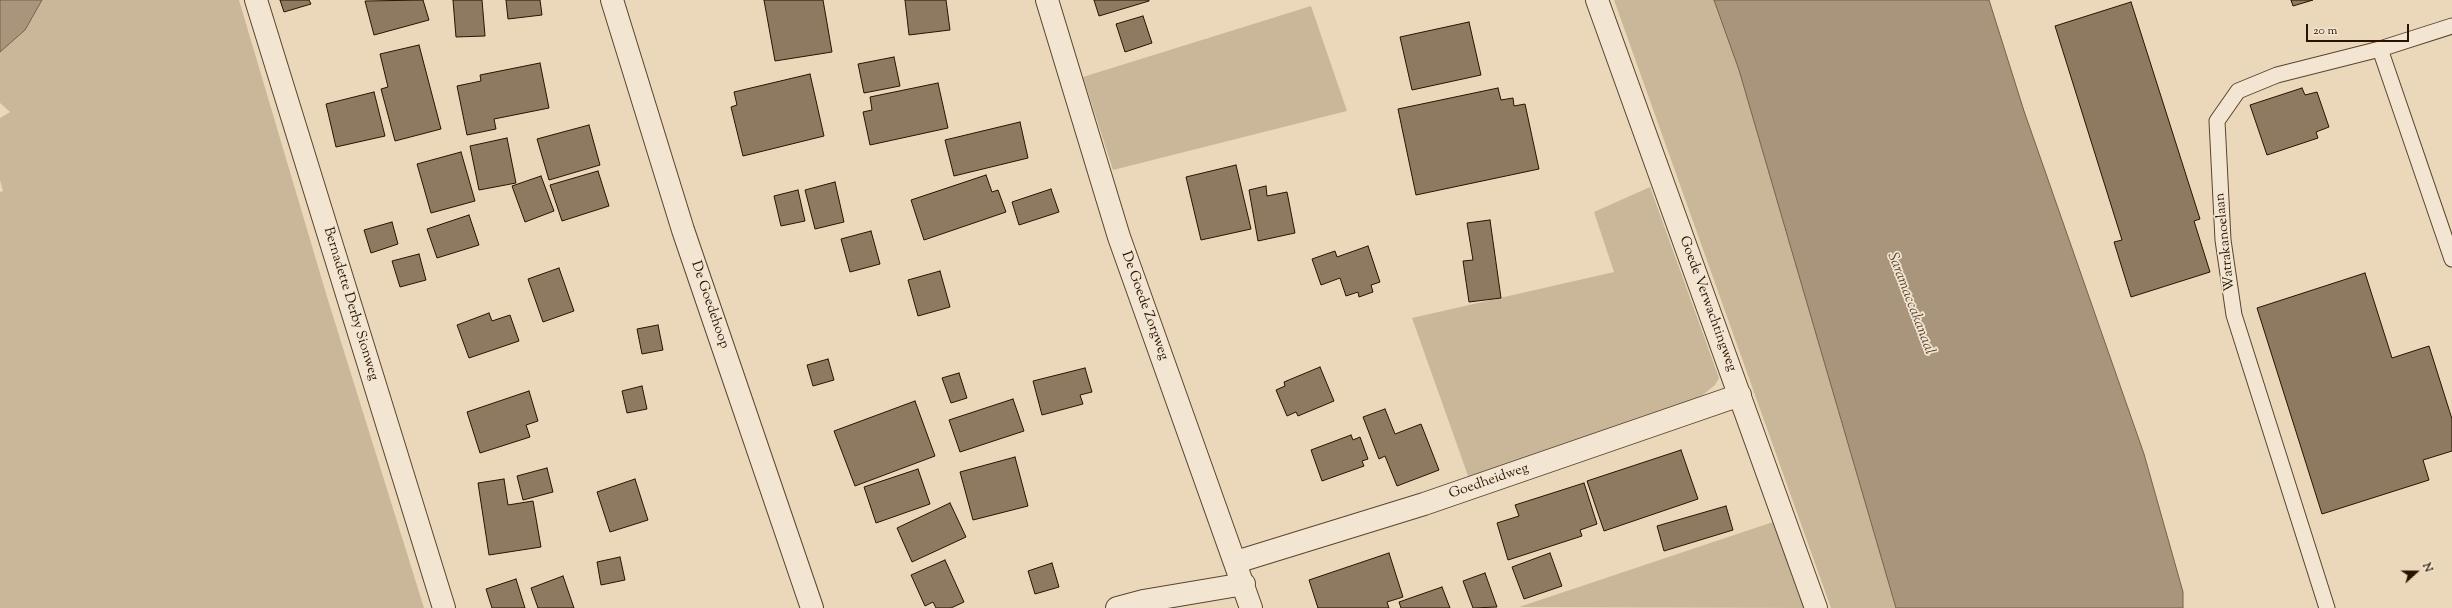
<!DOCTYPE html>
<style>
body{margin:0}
#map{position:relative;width:2452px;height:608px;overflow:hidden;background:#ebd8ba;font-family:"Sorts Mill Goudy",serif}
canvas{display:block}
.north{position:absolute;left:2396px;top:552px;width:40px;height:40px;-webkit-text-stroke:3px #f2e6d2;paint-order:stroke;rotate:69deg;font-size:11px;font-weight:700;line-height:16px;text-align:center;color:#291300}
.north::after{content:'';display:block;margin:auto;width:14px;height:18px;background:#291300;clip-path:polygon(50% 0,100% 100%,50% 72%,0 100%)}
.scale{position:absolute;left:2306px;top:24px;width:103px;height:18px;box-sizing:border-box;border:2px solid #291300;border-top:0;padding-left:5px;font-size:12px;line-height:14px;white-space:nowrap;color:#291300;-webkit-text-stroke:3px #f2e6d2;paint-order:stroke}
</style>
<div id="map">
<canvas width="2452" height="608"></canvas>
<div class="north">N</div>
<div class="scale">20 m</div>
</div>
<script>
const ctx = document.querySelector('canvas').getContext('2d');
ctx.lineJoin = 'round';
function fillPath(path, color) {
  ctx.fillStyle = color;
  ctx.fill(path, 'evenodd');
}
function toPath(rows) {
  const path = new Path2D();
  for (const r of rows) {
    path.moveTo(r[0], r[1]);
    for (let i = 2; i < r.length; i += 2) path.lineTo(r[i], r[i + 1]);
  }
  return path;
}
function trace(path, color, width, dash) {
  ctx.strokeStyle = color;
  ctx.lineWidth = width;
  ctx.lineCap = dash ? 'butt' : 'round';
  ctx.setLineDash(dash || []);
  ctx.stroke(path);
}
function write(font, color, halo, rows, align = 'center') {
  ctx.font = font + ' "Sorts Mill Goudy",serif';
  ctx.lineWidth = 3.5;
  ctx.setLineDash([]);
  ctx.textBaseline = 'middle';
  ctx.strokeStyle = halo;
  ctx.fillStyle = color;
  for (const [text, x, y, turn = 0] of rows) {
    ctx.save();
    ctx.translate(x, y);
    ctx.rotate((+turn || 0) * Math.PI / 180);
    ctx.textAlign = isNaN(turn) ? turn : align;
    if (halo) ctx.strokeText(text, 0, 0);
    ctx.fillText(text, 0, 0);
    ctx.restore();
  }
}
const green = toPath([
 [42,0,239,0,328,300,424,608,0,608,0,192,3,191,0,180,0,118,10,112,0,103,0,52,25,30],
 [1614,0,1714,0,1739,70,1896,608,1831,608],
 [1311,6,1347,111,1113,170,1083,77],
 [1650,187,1719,378,1715,385,1699,398,1472,487,1412,318,1614,272,1594,212],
 [1773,522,1804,608,1519,607]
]);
const water = toPath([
 [0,0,42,0,25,30,0,52,0,0],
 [1714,0,1989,0,2024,111,2144,454,2183,592,2183,608,1896,608,1739,70,1714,0]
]);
const building = toPath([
 [280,0,309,0,311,4,284,12,280,0],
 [423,0,429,20,374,35,365,1,423,0],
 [453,0,482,0,485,36,456,37,453,0],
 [506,0,540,0,542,15,508,19,506,0],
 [764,0,823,0,832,52,775,61,764,0],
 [905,0,946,0,950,30,909,35,905,0],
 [1094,0,1149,0,1149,1,1099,16,1094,0],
 [2291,0,2313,0,2293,6,2291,0],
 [2131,2,2200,219,2194,221,2210,272,2131,297,2114,242,2122,240,2055,26,2131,2],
 [1143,16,1152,43,1125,52,1116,24,1143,16],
 [1469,22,1481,75,1412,90,1400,37,1469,22],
 [419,45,441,129,395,141,381,89,388,87,380,54,419,45],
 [894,57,900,86,864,93,858,64,894,57],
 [540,63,549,108,494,119,496,129,467,135,457,86,481,81,480,75,540,63],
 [810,74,824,136,743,156,731,107,737,105,734,92,810,74],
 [938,83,948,128,870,145,863,112,872,110,870,97,938,83],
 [1498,88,1501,100,1513,98,1514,106,1525,104,1539,169,1416,195,1398,109,1498,88],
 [2302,88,2305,95,2317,92,2329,127,2316,132,2318,138,2267,155,2250,105,2302,88],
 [374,92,385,136,336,147,326,104,374,92],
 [1020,122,1028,158,954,176,945,140,1020,122],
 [589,125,600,165,549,180,537,139,589,125],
 [507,138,516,183,479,190,470,146,507,138],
 [461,152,475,201,431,213,417,164,461,152],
 [1236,165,1251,229,1201,240,1186,177,1236,165],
 [598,171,609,206,562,221,550,185,598,171],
 [986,175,992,192,998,190,1006,212,924,240,911,200,986,175],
 [541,176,554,211,525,222,512,186,541,176],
 [835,182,844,222,815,229,805,190,835,182],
 [1266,186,1267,196,1287,192,1295,233,1258,241,1249,190,1266,186],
 [1051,189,1059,212,1019,225,1012,202,1051,189],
 [798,190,805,221,781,226,774,196,798,190],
 [469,215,479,245,437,258,427,229,469,215],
 [1490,220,1501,298,1469,302,1463,261,1473,260,1467,223,1490,220],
 [392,222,398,244,371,253,364,230,392,222],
 [871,231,880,264,850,272,841,239,871,231],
 [1368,246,1380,282,1371,285,1373,292,1359,297,1358,292,1346,296,1340,278,1321,285,1312,259,1335,251,1337,257,1368,246],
 [419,254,426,280,400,287,392,261,419,254],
 [559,268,574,311,543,322,528,279,559,268],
 [940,271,950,307,918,316,908,280,940,271],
 [2365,273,2392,358,2429,346,2452,419,2452,451,2423,460,2429,480,2322,514,2257,308,2365,273],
 [489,313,492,321,510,315,519,341,469,358,457,325,489,313],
 [658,325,663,350,642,354,637,329,658,325],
 [828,359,834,380,813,386,807,365,828,359],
 [1320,367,1334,401,1298,416,1296,412,1287,416,1276,390,1285,386,1284,382,1320,367],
 [1085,368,1092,392,1080,395,1083,404,1042,415,1033,381,1085,368],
 [959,373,967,398,951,403,942,378,959,373],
 [642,386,647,409,627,413,622,391,642,386],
 [529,391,538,421,526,425,530,437,480,453,467,412,529,391],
 [1013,399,1024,431,960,452,949,420,1013,399],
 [915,401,935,456,855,486,834,431,915,401],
 [1385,409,1395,434,1421,424,1439,470,1397,486,1385,456,1379,459,1363,417,1385,409],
 [1351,435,1353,440,1360,437,1368,459,1362,461,1364,466,1322,481,1311,450,1351,435],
 [1681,450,1698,499,1604,531,1587,481,1681,450],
 [1015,457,1028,506,973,520,960,472,1015,457],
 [547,468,553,492,523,500,517,476,547,468],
 [918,469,930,504,876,523,864,487,918,469],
 [504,479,508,505,533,501,541,547,489,555,478,483,504,479],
 [635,479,648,520,610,532,597,492,635,479],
 [1584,483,1597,524,1580,530,1582,536,1508,560,1497,523,1519,516,1515,505,1584,483],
 [950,503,966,537,912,562,897,528,950,503],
 [1726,506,1733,530,1664,551,1657,526,1726,506],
 [1389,553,1403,597,1387,602,1389,608,1318,608,1309,580,1389,553],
 [1550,553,1562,586,1524,599,1512,567,1550,553],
 [620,557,625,580,601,585,597,562,620,557],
 [945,560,964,602,951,608,936,608,933,602,925,606,911,575,945,560],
 [1052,563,1059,587,1035,594,1028,571,1052,563],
 [1485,573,1497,607,1473,608,1463,581,1485,573],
 [563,576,574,608,538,608,531,588,563,576],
 [516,579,525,608,492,608,486,589,516,579],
 [1442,587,1450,608,1401,608,1399,602,1442,587]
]);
const lane = toPath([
 [2380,49,2452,259],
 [2327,608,2234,315,2223,240,2217,121,2238,91,2277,75,2380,49,2452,26]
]);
const street = toPath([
 [256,0,444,608],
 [612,0,683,230,812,608],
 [1047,0,1119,237,1251,608],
 [1597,0,1816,608],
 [1236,562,1424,504,1740,395],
 [1117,608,1143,601,1244,584]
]);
const streetNames = [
 ["Watrakanoelaan",2226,242,-96],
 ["Bernadette Derby Sionweg",350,304,73],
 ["Goede Verwachtingweg",1707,304,70],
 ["De Goedehoop",709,305,71],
 ["De Goede Zorgweg",1144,306,70],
 ["Goedheidweg",1489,482,-19]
];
const waterNames = [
 ["Saramaccakanaal",1910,304,69]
];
fillPath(green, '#cab79a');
fillPath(water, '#a9957b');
trace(water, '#76614a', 1);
fillPath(building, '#8e7961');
trace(building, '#291300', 1);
trace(lane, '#5a442e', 17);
trace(street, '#5a442e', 24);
trace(lane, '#f2e6d2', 15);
trace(street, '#f2e6d2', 22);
write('14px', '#291300', '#f2e6d2', streetNames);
write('italic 15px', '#5c4731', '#f2e6d2', waterNames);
</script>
